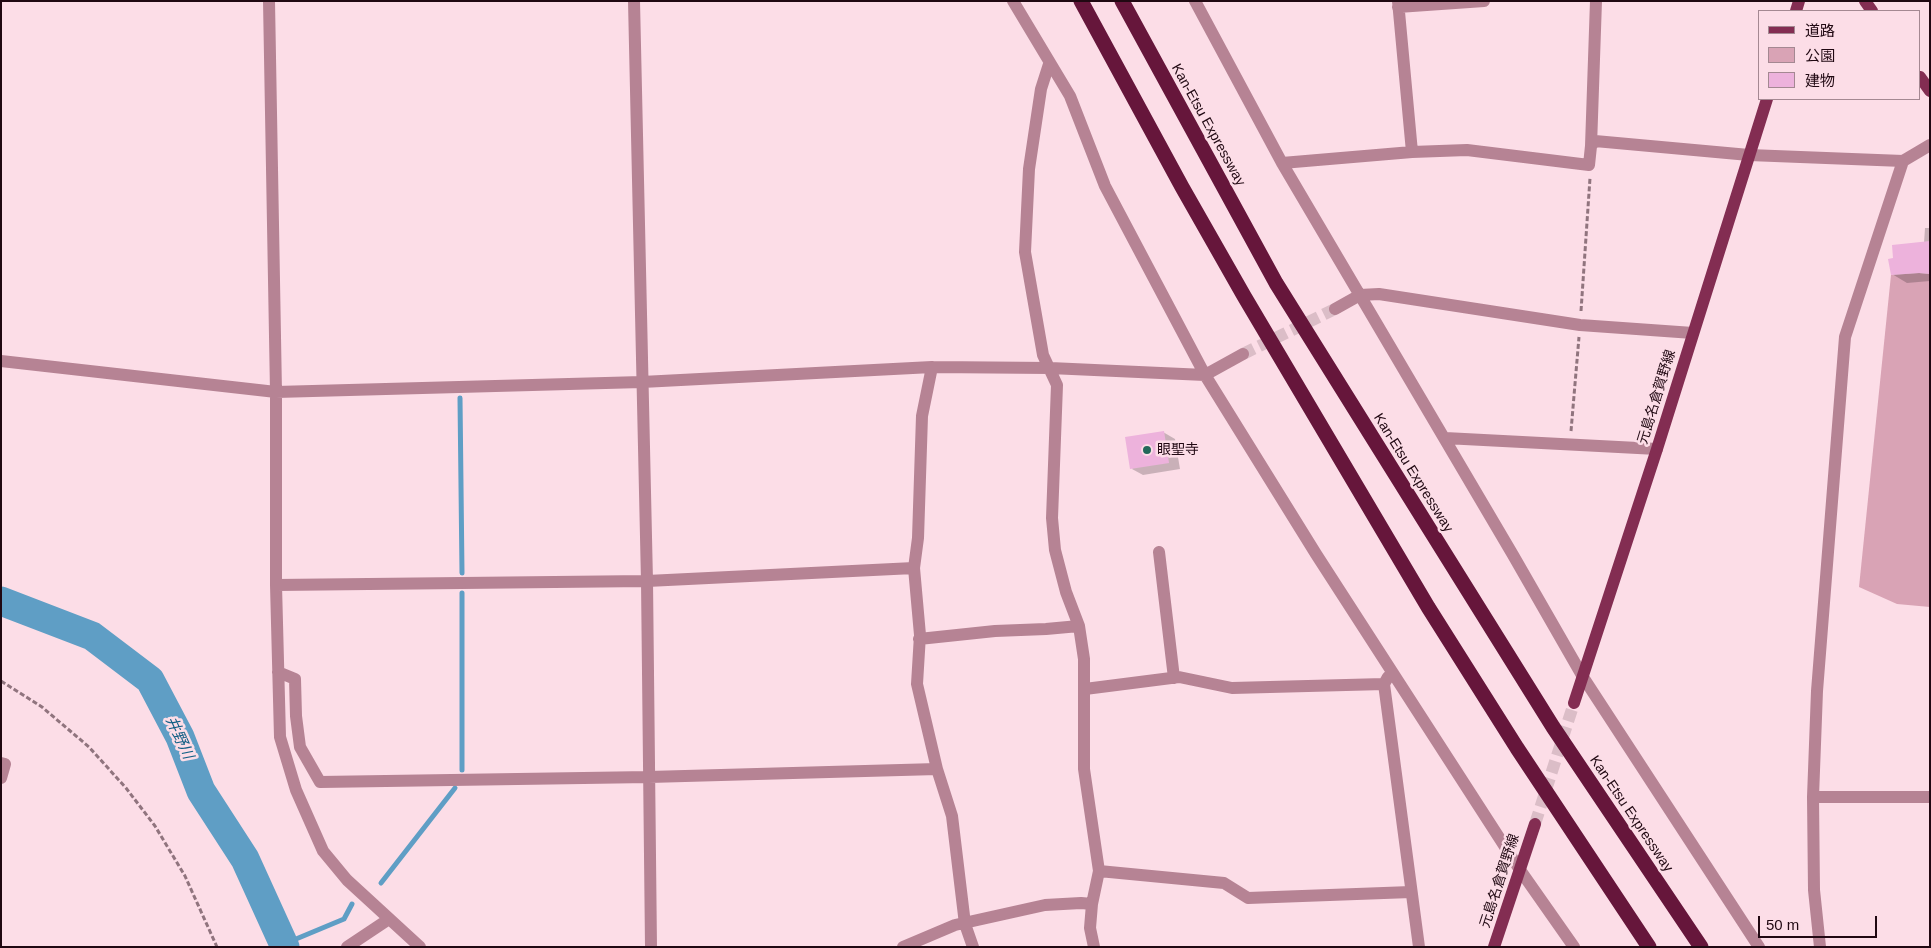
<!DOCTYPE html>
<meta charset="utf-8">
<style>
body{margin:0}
#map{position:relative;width:1931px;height:948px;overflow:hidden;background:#fcdde7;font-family:Helvetica,"Noto Sans JP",sans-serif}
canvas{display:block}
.frame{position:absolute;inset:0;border:2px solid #200812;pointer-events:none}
.legend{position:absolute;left:1758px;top:10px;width:162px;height:90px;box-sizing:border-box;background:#fcdde7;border:1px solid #a48892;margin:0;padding:6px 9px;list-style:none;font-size:15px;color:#200812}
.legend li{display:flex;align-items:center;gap:10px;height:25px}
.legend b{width:25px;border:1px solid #a48892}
.scale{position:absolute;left:1758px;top:916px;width:119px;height:22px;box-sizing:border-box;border:2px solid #200812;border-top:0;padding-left:6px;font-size:15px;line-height:18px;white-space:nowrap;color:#200812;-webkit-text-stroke:4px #fcdde7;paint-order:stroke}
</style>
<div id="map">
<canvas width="1931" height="948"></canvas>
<div class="frame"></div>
<ul class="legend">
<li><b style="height:6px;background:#832d52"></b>道路</li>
<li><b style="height:14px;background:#d9a3b5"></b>公園</li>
<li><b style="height:14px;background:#edb2dc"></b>建物</li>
</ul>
<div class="scale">50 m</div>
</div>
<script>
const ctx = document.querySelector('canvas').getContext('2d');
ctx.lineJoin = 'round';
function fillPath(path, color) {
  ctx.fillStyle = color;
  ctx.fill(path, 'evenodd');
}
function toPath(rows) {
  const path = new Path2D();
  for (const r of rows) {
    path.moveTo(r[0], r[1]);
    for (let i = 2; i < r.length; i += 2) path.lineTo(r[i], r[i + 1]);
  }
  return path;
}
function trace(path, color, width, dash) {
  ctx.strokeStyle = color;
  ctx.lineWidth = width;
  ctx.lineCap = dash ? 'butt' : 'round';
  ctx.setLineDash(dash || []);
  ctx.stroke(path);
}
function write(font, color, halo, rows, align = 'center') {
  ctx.font = font + ' Helvetica,"Noto Sans JP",sans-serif';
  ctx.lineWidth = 5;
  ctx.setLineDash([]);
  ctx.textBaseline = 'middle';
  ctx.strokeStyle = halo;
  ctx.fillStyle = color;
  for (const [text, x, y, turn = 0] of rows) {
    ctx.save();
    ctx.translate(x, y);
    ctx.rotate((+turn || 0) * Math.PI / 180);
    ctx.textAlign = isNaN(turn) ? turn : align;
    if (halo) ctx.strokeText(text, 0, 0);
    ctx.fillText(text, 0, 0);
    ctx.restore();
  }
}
const green = toPath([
 [1919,273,1930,274,1930,607,1897,604,1859,587,1891,275]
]);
const shadow = toPath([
 [1925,228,1930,228,1930,281,1907,283,1892,274,1924,243],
 [1163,432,1175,439,1180,469,1143,475,1132,469]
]);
const stream = toPath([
 [460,398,462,573],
 [462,593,462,770],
 [381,883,455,788],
 [284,944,344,919,352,904]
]);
const river = toPath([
 [1,601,92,636,150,680,180,737,201,791,245,859,285,947]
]);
const building = toPath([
 [1930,241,1930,274,1919,273,1891,275,1888,259,1893,258,1892,245],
 [1164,431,1169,463,1130,469,1125,437]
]);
const minorTunnel = toPath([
 [1243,354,1335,309]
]);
const majorTunnel = toPath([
 [1535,824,1574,703]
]);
const path = toPath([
 [1581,311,1590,178],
 [1571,431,1579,337],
 [1,681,42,707,89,747,126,788,155,826,185,876,217,947]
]);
const minor = toPath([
 [269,1,276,392,276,585,280,737,296,790,323,851,347,880,420,947],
 [634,1,647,581,651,947],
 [1013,1,1070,96,1105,186,1205,375,1316,554,1520,870,1574,947],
 [1195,1,1282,163,1513,555,1583,677,1759,947],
 [1398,1,1412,152],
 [1398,7,1484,1],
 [1049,64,1041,89,1029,169,1025,252,1043,355,1057,385,1052,518,1055,550,1066,592,1079,626,1084,659,1084,769,1099,871,1092,904,1090,928,1094,947],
 [1591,146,1596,1],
 [1282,163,1412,152,1467,150,1589,165,1591,146,1595,141,1749,155,1903,161,1930,145],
 [1335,309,1360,295,1379,294,1580,325,1693,333],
 [1,361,276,392,642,382,932,367,1050,368,1205,375,1243,354],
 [932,367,922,416,918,538,914,568,920,635,917,684,937,769,952,816,965,924,973,947],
 [1445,438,1657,449],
 [1159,552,1174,678],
 [276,585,647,581,914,568],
 [919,639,995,631,1046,629,1079,626],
 [278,672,295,679,296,716,300,747,320,782,649,777,937,769],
 [1388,677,1384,684,1419,947],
 [1085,689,1179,677,1232,688,1384,684],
 [1,763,5,764,1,778],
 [1813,797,1930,797],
 [1099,871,1224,883,1248,898,1411,892],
 [347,947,389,919],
 [903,947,955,925,1045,905,1081,903,1092,904],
 [1820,947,1814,890,1813,797,1817,691,1845,337,1903,161]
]);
const major = toPath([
 [1865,1,1872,11],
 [1796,11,1799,1],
 [1920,77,1930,91],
 [1574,703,1657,449,1767,99],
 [1494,947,1535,824]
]);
const highway = toPath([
 [1081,1,1182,187,1244,296,1428,607,1517,748,1649,947],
 [1122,1,1276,283,1553,727,1701,947]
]);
const markers = [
 [1147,450,5,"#23685a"]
];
const streetNames = [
 ["Kan-Etsu Expressway",1208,125,61],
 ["元島名倉賀野線",1657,397,-73],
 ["Kan-Etsu Expressway",1413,473,58],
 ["Kan-Etsu Expressway",1631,814,56],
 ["元島名倉賀野線",1500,881,-72]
];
const poiNames = [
 ["眼聖寺",1157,450]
];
const waterNames = [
 ["井野川",179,738,65]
];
fillPath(green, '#d9a3b5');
fillPath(shadow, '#0003');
trace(stream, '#5f9ec5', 5);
trace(river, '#5f9ec5', 29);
fillPath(building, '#edb2dc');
trace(minorTunnel, '#dbbdc7', 12, [12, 6]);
trace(majorTunnel, '#dbbdc7', 12, [12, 6]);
trace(path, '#90747e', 3, [5, 2.5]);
trace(minor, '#b68394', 12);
trace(major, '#832d52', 12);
trace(highway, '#66163b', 15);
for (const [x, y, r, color] of markers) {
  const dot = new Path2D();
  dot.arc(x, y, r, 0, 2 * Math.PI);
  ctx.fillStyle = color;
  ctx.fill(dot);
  trace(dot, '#fcdde7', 2);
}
write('14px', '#200812', '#fcdde7', streetNames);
write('14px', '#200812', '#fcdde7', poiNames, 'left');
write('italic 15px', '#125f85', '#fcdde7', waterNames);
</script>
